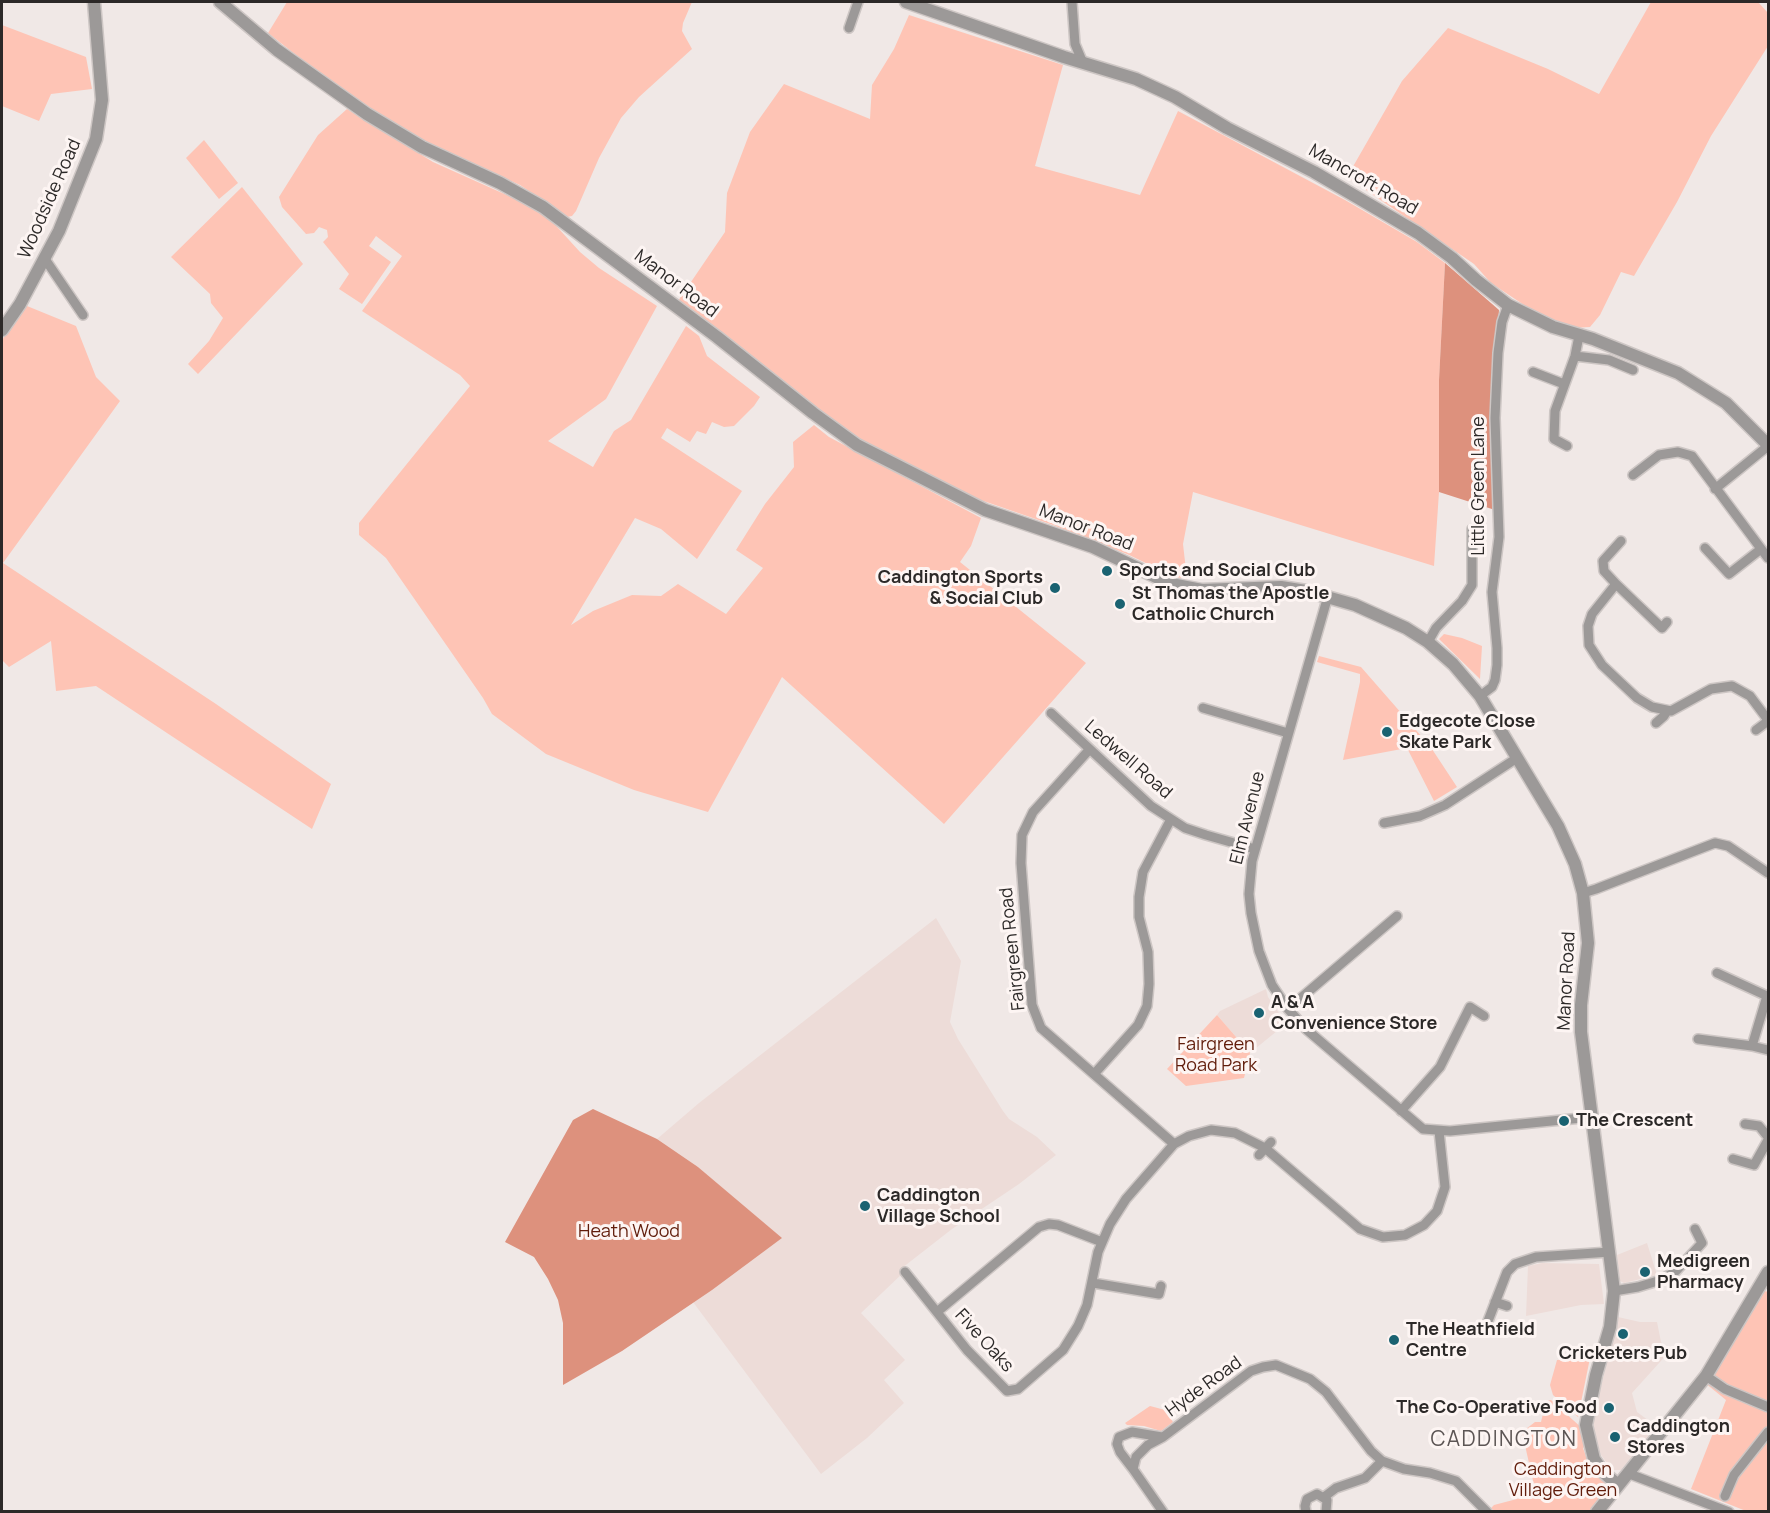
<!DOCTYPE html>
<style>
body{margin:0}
#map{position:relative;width:1770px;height:1513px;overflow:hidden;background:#f0e8e6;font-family:Manrope,sans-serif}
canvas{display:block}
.frame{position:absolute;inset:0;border:3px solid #2c2928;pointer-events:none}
</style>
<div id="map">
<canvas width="1770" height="1513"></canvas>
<div class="frame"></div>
</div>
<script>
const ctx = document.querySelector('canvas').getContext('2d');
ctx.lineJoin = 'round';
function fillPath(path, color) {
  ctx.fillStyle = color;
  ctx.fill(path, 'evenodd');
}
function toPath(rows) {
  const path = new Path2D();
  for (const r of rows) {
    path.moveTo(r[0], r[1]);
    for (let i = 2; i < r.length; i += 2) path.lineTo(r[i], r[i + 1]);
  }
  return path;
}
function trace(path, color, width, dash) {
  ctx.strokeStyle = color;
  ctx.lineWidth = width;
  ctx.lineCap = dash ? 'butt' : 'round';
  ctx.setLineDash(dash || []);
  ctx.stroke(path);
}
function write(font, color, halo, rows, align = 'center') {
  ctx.font = font + ' Manrope,sans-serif';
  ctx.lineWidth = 6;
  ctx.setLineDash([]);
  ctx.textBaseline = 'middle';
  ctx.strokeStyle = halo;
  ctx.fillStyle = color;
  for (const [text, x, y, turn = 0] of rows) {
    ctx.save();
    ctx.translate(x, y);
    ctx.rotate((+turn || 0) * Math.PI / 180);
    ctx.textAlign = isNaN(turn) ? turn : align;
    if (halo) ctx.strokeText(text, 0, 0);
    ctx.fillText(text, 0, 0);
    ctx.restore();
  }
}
const built = toPath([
 [936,918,961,961,950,1022,958,1039,1003,1111,1009,1119,1037,1137,1056,1155,1019,1184,952,1229,902,1268,904,1272,861,1313,905,1360,884,1380,904,1403,867,1438,821,1474,693,1302,781,1238,698,1167,657,1139,699,1103],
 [1266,989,1268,997,1283,1019,1288,1022,1250,1053,1217,1015,1220,1011],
 [1647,1243,1657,1275,1624,1283,1620,1281,1617,1255],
 [1542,1263,1599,1264,1604,1304,1581,1305,1526,1316,1528,1266],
 [1618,1317,1640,1322,1657,1322,1661,1342,1669,1352,1632,1393,1637,1412,1656,1426,1621,1470,1612,1470,1601,1455,1593,1431,1594,1415]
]);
const green = toPath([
 [287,2,692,2,683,23,682,31,692,49,639,97,621,118,599,158,576,211,572,216,567,217,520,185,414,137,341,90,268,33],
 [1651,2,1758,2,1768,13,1768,46,1711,136,1677,202,1634,276,1621,272,1600,315,1590,327,1572,328,1548,321,1491,283,1474,264,1347,177,1402,81,1448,28,1548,69,1599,94],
 [909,15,1063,65,1035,166,1140,195,1178,111,1345,200,1417,242,1445,263,1439,380,1439,492,1434,566,1193,492,1183,544,1187,579,1175,577,1127,554,1053,525,975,498,865,443,822,414,678,301,725,232,727,193,750,132,784,84,870,119,872,85,894,49],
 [2,25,86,57,92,89,51,94,39,121,2,106],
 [347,109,433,162,529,205,549,218,580,252,599,268,657,306,606,399,548,441,593,467,614,431,631,420,686,326,699,336,707,356,760,397,754,406,734,426,724,427,712,422,706,434,697,431,690,442,667,428,661,438,742,491,697,559,661,529,635,518,571,625,593,611,632,595,661,596,678,584,726,614,763,568,736,550,765,504,794,467,793,442,814,425,829,437,981,518,971,546,960,562,1086,663,944,824,782,677,708,812,634,790,546,754,492,714,483,698,386,558,359,535,359,523,470,386,460,375,362,311,402,256,376,236,369,246,391,262,362,304,339,289,349,274,323,242,328,237,327,230,319,227,314,233,306,234,282,207,279,197,318,135],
 [204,140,238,183,219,199,186,158],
 [242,187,303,264,198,374,188,364,209,341,223,318,211,303,210,294,171,257],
 [27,306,76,326,96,377,120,401,3,563,216,704,331,784,312,829,96,686,56,691,51,641,9,667,2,660,2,340],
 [1444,634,1462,638,1482,646,1480,679,1439,639],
 [1319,656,1361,667,1430,746,1457,787,1434,801,1407,748,1343,760,1360,682,1360,674,1317,662],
 [1217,1015,1250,1053,1244,1078,1186,1086,1167,1069],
 [1758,1289,1768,1292,1768,1511,1746,1511,1691,1489,1726,1400,1705,1383],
 [1590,1358,1578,1417,1553,1395,1550,1385,1557,1360],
 [1551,1400,1584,1430,1588,1444,1583,1448,1591,1471,1608,1481,1606,1491,1591,1511,1495,1512,1491,1508,1494,1505,1536,1494,1522,1432,1535,1422,1541,1422,1546,1401],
 [1150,1406,1165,1410,1173,1422,1161,1431,1144,1426,1127,1425,1125,1423]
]);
const forest = toPath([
 [1445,263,1499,310,1493,408,1495,510,1439,492,1439,380],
 [593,1109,657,1139,698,1167,782,1238,712,1290,622,1351,563,1385,563,1323,558,1300,548,1279,534,1257,505,1242,573,1120]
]);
const minor = toPath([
 [1072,2,1075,44,1083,63],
 [849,28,858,2],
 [45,259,83,315],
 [1575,356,1609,360,1633,370],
 [1533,372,1564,384],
 [1567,446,1554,439,1555,411,1575,356,1579,336],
 [1633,475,1659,455,1678,452,1692,456,1768,558],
 [1715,489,1768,446],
 [1705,548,1729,574,1761,549],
 [1616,584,1604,571,1603,561,1621,541],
 [1328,596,1252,861,1249,894,1251,913,1259,951,1272,985,1288,1009,1307,1030,1423,1129,1450,1131,1592,1117],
 [1667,622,1662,628,1616,584,1592,614,1588,626,1589,645,1602,665,1637,698,1652,707,1671,711,1711,689,1732,686,1750,696,1768,720],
 [1428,642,1436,628,1462,601,1472,585,1472,529],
 [1480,696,1492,687,1495,680,1497,665,1497,648,1492,592,1499,537,1495,418,1498,353,1502,322,1508,305],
 [1203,708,1288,733],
 [1051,713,1151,806,1171,819,1185,828,1206,835,1255,849],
 [1656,723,1664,716,1667,711],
 [1756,730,1768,721],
 [1089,750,1033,812,1022,835,1021,863,1032,1005,1041,1028,1174,1144],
 [1384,823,1420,816,1445,805,1517,758],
 [1583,893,1596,889,1715,843,1728,846,1768,873],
 [1717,973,1767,996,1752,1046],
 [1288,1009,1397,916],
 [1698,1039,1752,1046,1768,1050],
 [1095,1073,1138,1025,1147,1006,1149,984,1148,952,1139,917,1139,897,1143,872,1171,819],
 [1401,1111,1440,1067,1470,1007,1484,1016],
 [1745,1124,1759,1126,1768,1137],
 [1259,1155,1271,1142],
 [1733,1159,1754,1165,1768,1140],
 [905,1272,967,1350,1007,1391,1018,1389,1063,1350,1078,1326,1087,1305,1098,1252,1110,1224,1126,1199,1174,1144,1189,1136,1211,1130,1235,1133,1265,1148,1360,1229,1383,1237,1405,1235,1424,1225,1437,1211,1445,1187,1439,1131],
 [1093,1283,1159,1294,1161,1286],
 [1614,1291,1638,1287,1661,1280,1676,1271,1702,1243,1695,1229],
 [1495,1302,1507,1306],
 [937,1312,1039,1227,1049,1224,1058,1225,1102,1242],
 [1488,1321,1507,1272,1515,1264,1536,1257,1610,1252],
 [1706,1376,1725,1389,1768,1407],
 [1133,1469,1120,1452,1117,1444,1119,1437,1132,1432,1162,1437],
 [1627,1473,1729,1512],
 [1725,1496,1734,1475,1768,1432],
 [1324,1497,1336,1488,1365,1478,1382,1461],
 [1163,1512,1133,1469,1136,1457,1148,1445,1163,1437,1251,1371,1263,1367,1276,1365,1310,1379,1326,1392,1371,1451,1382,1461,1404,1469,1430,1473,1456,1481,1487,1512],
 [1306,1512,1305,1506,1307,1499,1317,1494,1327,1500,1326,1512]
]);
const tertiary = toPath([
 [220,2,277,50,367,114,422,147,500,183,543,207,717,337,813,413,857,445,985,510,1093,547,1171,584,1202,590,1281,587,1306,591,1355,605,1406,628,1428,642,1453,664,1480,696,1558,826,1575,864,1583,893,1588,943,1581,1005,1581,1032,1614,1291,1610,1327,1596,1375,1586,1425,1594,1459,1603,1472,1618,1485],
 [906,2,1064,57,1136,79,1175,97,1227,128,1314,172,1418,233,1452,258,1476,280,1508,305,1553,327,1593,339,1678,373,1726,403,1768,445],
 [2,330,20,304,59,231,96,139,102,100,94,2],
 [1597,1512,1706,1376,1768,1272]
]);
const markers = [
 [1107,571,6,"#1a6271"],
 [1055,588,6,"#1a6271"],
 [1120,604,6,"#1a6271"],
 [1387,732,6,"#1a6271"],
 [1259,1013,6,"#1a6271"],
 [1564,1121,6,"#1a6271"],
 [865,1206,6,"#1a6271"],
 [1645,1272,6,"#1a6271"],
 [1623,1334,6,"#1a6271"],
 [1394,1340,6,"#1a6271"],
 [1609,1408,6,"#1a6271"],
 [1615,1437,6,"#1a6271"]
];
const streetNames = [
 ["Mancroft Road",1363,180,30],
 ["Woodside Road",50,199,-66],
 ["Manor Road",676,284,37],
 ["Little Green Lane",1479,486,-90],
 ["Manor Road",1086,528,21],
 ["Ledwell Road",1128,760,41],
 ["Elm Avenue",1248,818,-76],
 ["Fairgreen Road",1013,949,-96],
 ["Manor Road",1567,981,-87],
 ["Five Oaks",984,1341,48],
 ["Hyde Road",1204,1387,-36]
];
const poiNames = [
 ["Sports and Social Club",1119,571],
 ["Caddington Sports",1043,578,"right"],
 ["& Social Club",1043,599,"right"],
 ["St Thomas the Apostle",1132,594],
 ["Catholic Church",1132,615],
 ["Edgecote Close",1399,722],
 ["Skate Park",1399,743],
 ["A & A",1271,1003],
 ["Convenience Store",1271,1024],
 ["The Crescent",1576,1121],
 ["Caddington",877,1196],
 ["Village School",877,1217],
 ["Medigreen",1657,1262],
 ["Pharmacy",1657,1283],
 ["The Heathfield",1406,1330],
 ["Centre",1406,1351],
 ["Cricketers Pub",1623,1354,"center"],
 ["The Co-Operative Food",1597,1408,"right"],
 ["Caddington",1627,1427],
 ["Stores",1627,1448]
];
const parkNames = [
 ["Fairgreen",1216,1045],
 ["Road Park",1216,1066],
 ["Heath Wood",629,1232],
 ["Caddington",1563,1470],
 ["Village Green",1563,1491]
];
const quarterNames = [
 ["CADDINGTON",1504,1440]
];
fillPath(built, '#eddcd8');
fillPath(green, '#fec4b5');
fillPath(forest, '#dd917d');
trace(minor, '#cdc6c4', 12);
trace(tertiary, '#cdc6c4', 15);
trace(minor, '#9c9998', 9);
trace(tertiary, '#9c9998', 12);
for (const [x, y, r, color] of markers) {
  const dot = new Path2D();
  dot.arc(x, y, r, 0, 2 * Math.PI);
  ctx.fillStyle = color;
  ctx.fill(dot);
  trace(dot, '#fdf5f3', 2);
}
write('18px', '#2c2928', '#fdf5f3', streetNames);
write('bold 18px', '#2c2928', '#fdf5f3', poiNames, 'left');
write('18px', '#611d0b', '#fdf5f3', parkNames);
ctx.letterSpacing = '1.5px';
write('21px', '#5d5655', '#fdf5f3', quarterNames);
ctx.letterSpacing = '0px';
</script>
